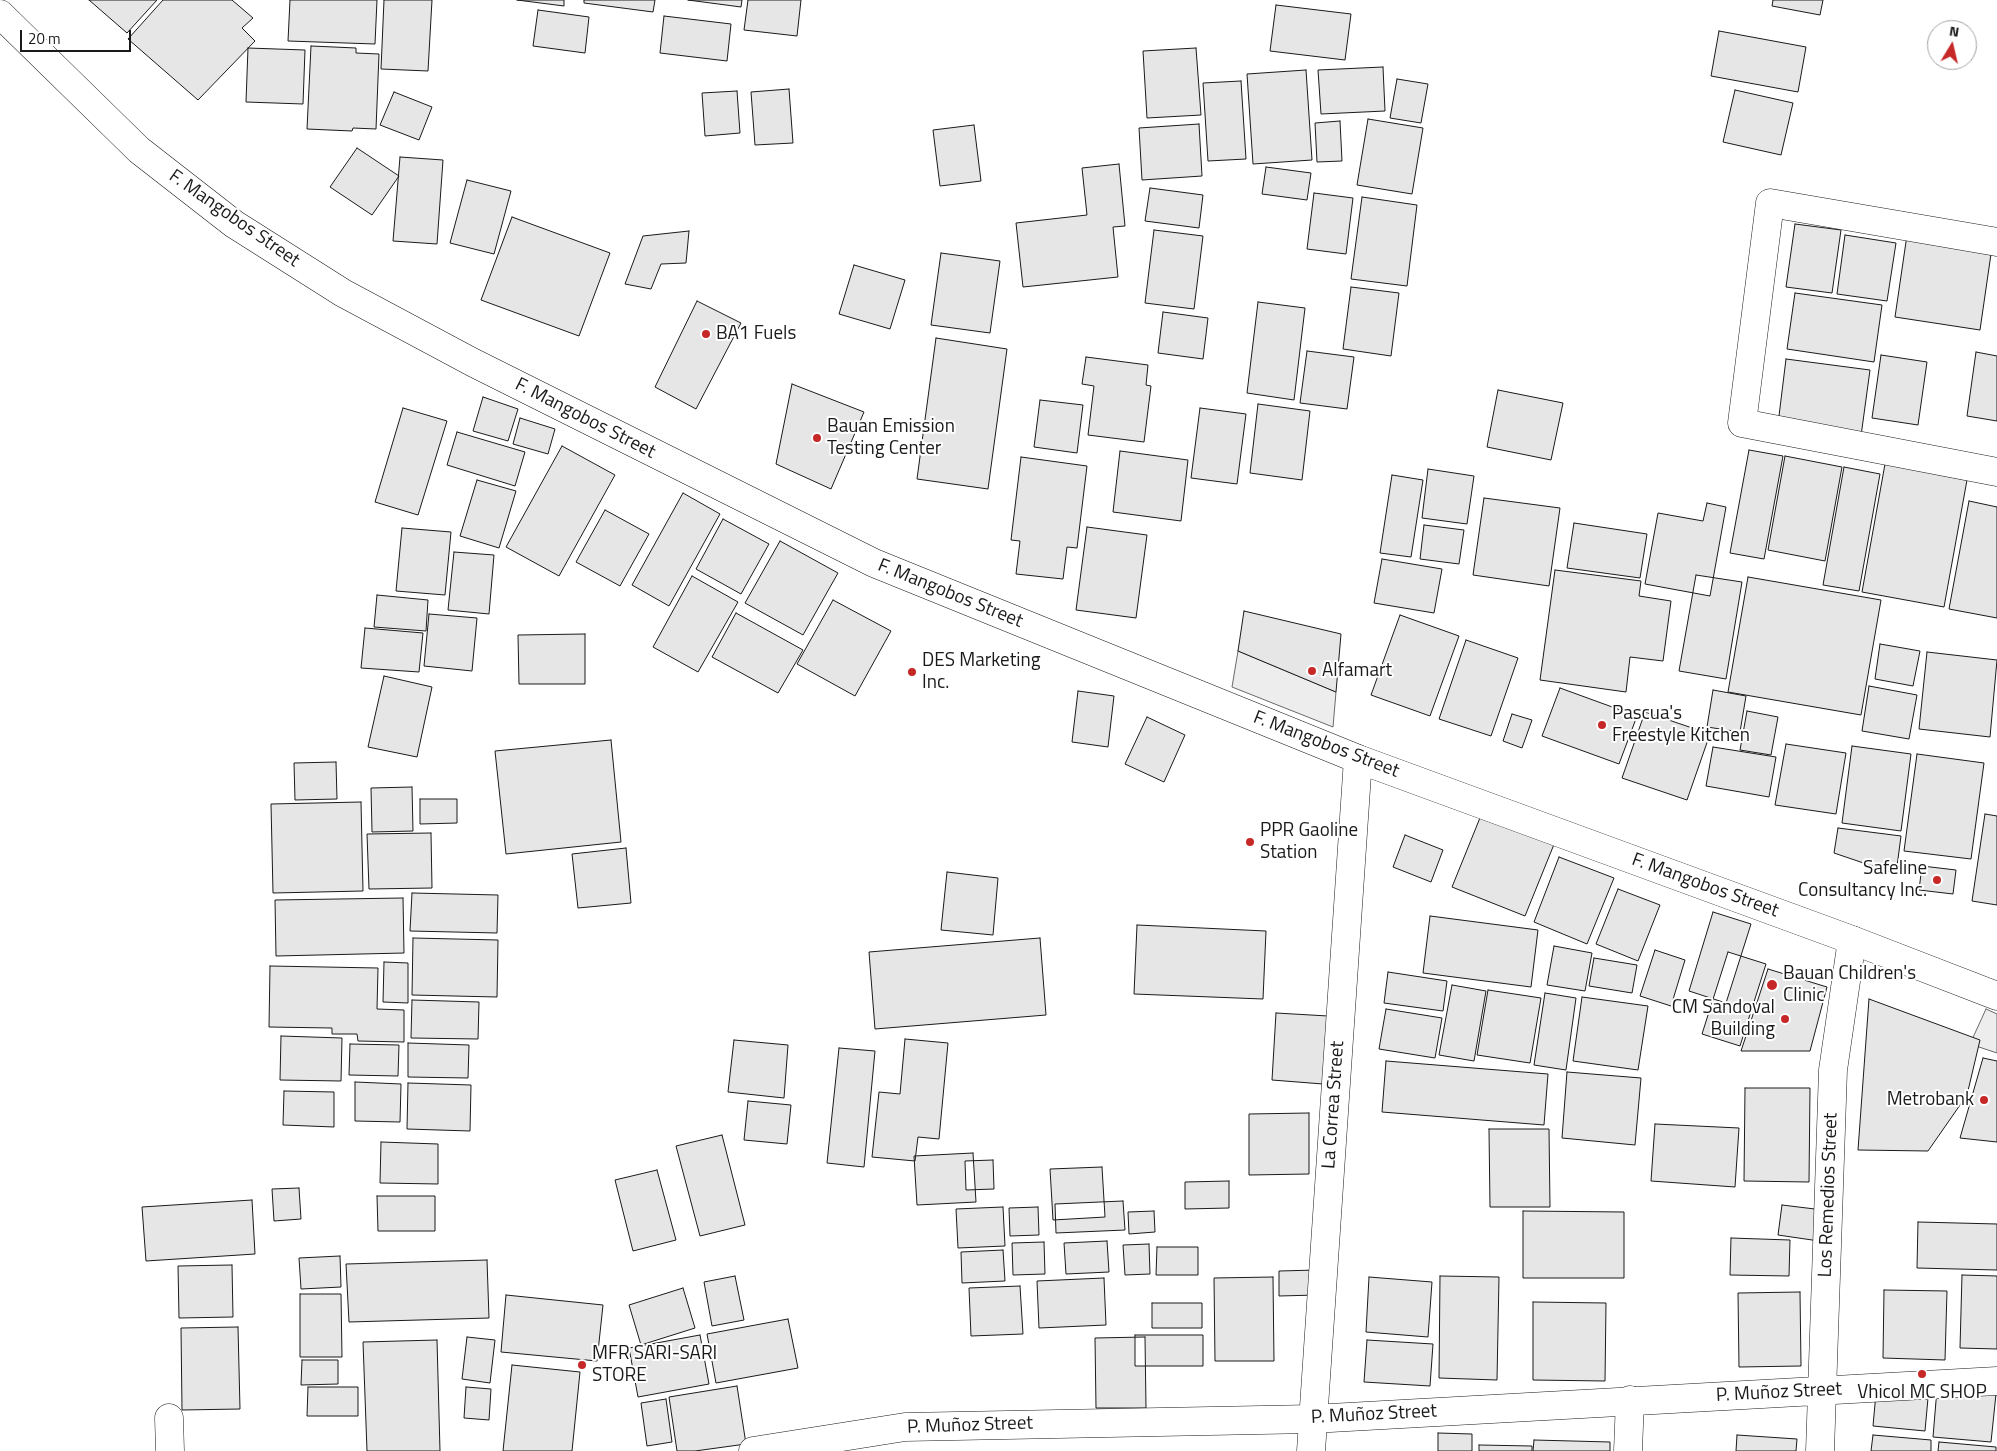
<!DOCTYPE html>
<meta charset="utf-8">
<style>
body{margin:0}
#map{position:relative;width:1997px;height:1451px;overflow:hidden;background:#fff;font-family:"Titillium Web",sans-serif}
canvas{display:block}
.north{position:absolute;left:1927px;top:20px;width:50px;height:50px;box-sizing:border-box;background:#fff;border:1px solid #a3a3a3;border-radius:50%;rotate:9deg;font-size:14px;font-weight:700;line-height:20px;text-align:center;color:#1a1a1a}
.north::after{content:'';display:block;margin:auto;width:18px;height:22px;background:#c62828;clip-path:polygon(50% 0,100% 100%,50% 72%,0 100%)}
.scale{position:absolute;left:20px;top:30px;width:111px;height:22px;box-sizing:border-box;border:2px solid #1a1a1a;border-top:0;padding-left:6px;font-size:15px;line-height:18px;white-space:nowrap;color:#1a1a1a;-webkit-text-stroke:4px #fff;paint-order:stroke}
</style>
<div id="map">
<canvas width="1997" height="1451"></canvas>
<div class="north">N</div>
<div class="scale">20 m</div>
</div>
<script>
const ctx = document.querySelector('canvas').getContext('2d');
ctx.lineJoin = 'round';
function fillPath(path, color) {
  ctx.fillStyle = color;
  ctx.fill(path, 'evenodd');
}
function toPath(rows) {
  const path = new Path2D();
  for (const r of rows) {
    path.moveTo(r[0], r[1]);
    for (let i = 2; i < r.length; i += 2) path.lineTo(r[i], r[i + 1]);
  }
  return path;
}
function trace(path, color, width, dash) {
  ctx.strokeStyle = color;
  ctx.lineWidth = width;
  ctx.lineCap = dash ? 'butt' : 'round';
  ctx.setLineDash(dash || []);
  ctx.stroke(path);
}
function write(font, color, halo, rows, align = 'center') {
  ctx.font = font + ' "Titillium Web",sans-serif';
  ctx.lineWidth = 4;
  ctx.setLineDash([]);
  ctx.textBaseline = 'middle';
  ctx.strokeStyle = halo;
  ctx.fillStyle = color;
  for (const [text, x, y, turn = 0] of rows) {
    ctx.save();
    ctx.translate(x, y);
    ctx.rotate((+turn || 0) * Math.PI / 180);
    ctx.textAlign = isNaN(turn) ? turn : align;
    if (halo) ctx.strokeText(text, 0, 0);
    ctx.fillText(text, 0, 0);
    ctx.restore();
  }
}
const built = toPath([
 [1238,651,1336,692,1333,727,1232,687,1238,651],
 [1986,1009,1997,1014,1997,1053,1970,1044,1986,1009]
]);
const building = toPath([
 [89,0,157,0,127,33,89,0],
 [163,0,232,0,253,18,242,28,255,41,198,100,128,39,163,0],
 [290,0,377,0,375,44,288,41,290,0],
 [384,0,432,0,428,71,381,69,384,0],
 [517,0,564,0,564,6,517,0],
 [584,0,655,0,653,12,584,3,584,0],
 [688,0,742,0,741,7,688,0],
 [748,0,801,0,797,36,744,30,748,0],
 [1773,0,1823,0,1820,15,1772,6,1773,0],
 [1276,5,1351,14,1345,60,1270,51,1276,5],
 [538,10,589,17,585,53,533,46,538,10],
 [664,16,731,24,727,61,660,53,664,16],
 [1719,31,1806,47,1798,92,1711,76,1719,31],
 [311,46,356,48,356,53,379,54,376,129,353,128,352,131,307,129,311,46],
 [248,48,305,50,303,104,246,102,248,48],
 [1196,48,1201,115,1147,118,1143,51,1196,48],
 [1383,67,1385,111,1321,114,1318,70,1383,67],
 [1306,70,1312,160,1253,164,1247,74,1306,70],
 [1397,79,1428,84,1421,123,1390,118,1397,79],
 [1241,81,1246,159,1208,161,1203,83,1241,81],
 [789,89,793,143,755,145,751,92,789,89],
 [1735,90,1793,103,1781,155,1723,142,1735,90],
 [737,91,740,133,705,136,702,93,737,91],
 [394,92,432,107,419,140,380,125,394,92],
 [1368,119,1423,128,1412,194,1357,185,1368,119],
 [1340,121,1342,161,1317,162,1315,123,1340,121],
 [1199,124,1202,176,1142,180,1139,128,1199,124],
 [974,125,981,181,940,186,933,130,974,125],
 [357,148,399,176,372,215,330,187,357,148],
 [400,157,443,160,437,244,393,241,400,157],
 [1119,164,1125,226,1113,227,1118,277,1023,287,1016,223,1087,215,1082,168,1119,164],
 [1266,167,1311,173,1307,200,1262,194,1266,167],
 [467,180,511,191,494,254,450,243,467,180],
 [1150,188,1203,195,1199,228,1145,221,1150,188],
 [1314,193,1353,198,1346,254,1307,249,1314,193],
 [1362,197,1417,205,1407,286,1351,279,1362,197],
 [512,217,610,253,579,336,481,300,512,217],
 [1795,224,1841,230,1832,293,1786,287,1795,224],
 [1154,230,1203,236,1194,309,1145,303,1154,230],
 [689,231,686,263,661,264,651,289,625,284,643,236,689,231],
 [1845,235,1896,243,1887,301,1837,294,1845,235],
 [1907,235,1992,247,1980,330,1895,317,1907,235],
 [941,253,1000,261,990,333,931,325,941,253],
 [854,265,905,280,890,329,839,314,854,265],
 [1351,287,1399,293,1391,356,1343,349,1351,287],
 [1795,293,1882,305,1874,362,1787,349,1795,293],
 [697,301,741,323,696,409,655,387,697,301],
 [1258,302,1305,308,1294,400,1247,393,1258,302],
 [1163,312,1208,318,1203,359,1158,353,1163,312],
 [936,338,1007,349,988,489,917,479,936,338],
 [1307,351,1354,357,1347,409,1300,403,1307,351],
 [1976,352,1997,356,1997,421,1967,416,1976,352],
 [1881,355,1927,362,1918,425,1872,418,1881,355],
 [1086,357,1148,365,1146,385,1151,386,1144,442,1088,435,1094,386,1082,384,1086,357],
 [1786,359,1870,370,1861,436,1778,424,1786,359],
 [792,384,864,412,831,489,776,464,792,384],
 [1498,390,1563,403,1551,460,1487,447,1498,390],
 [483,397,518,409,508,441,473,431,483,397],
 [1040,400,1083,405,1077,453,1034,447,1040,400],
 [1258,404,1310,411,1302,480,1250,473,1258,404],
 [403,408,447,421,418,515,375,502,403,408],
 [1200,408,1246,414,1237,484,1191,478,1200,408],
 [520,418,555,429,548,454,513,444,520,418],
 [457,432,525,452,515,486,447,465,457,432],
 [562,446,615,475,559,576,506,547,562,446],
 [1749,450,1783,456,1764,559,1730,553,1749,450],
 [1120,451,1188,460,1181,521,1113,512,1120,451],
 [1785,456,1842,467,1825,561,1768,550,1785,456],
 [1021,457,1087,466,1077,548,1067,547,1063,579,1016,574,1020,541,1011,540,1021,457],
 [1885,464,1967,480,1944,607,1862,592,1885,464],
 [1844,467,1880,474,1859,591,1823,585,1844,467],
 [1428,469,1474,476,1467,524,1422,518,1428,469],
 [1392,475,1423,480,1411,557,1380,553,1392,475],
 [477,480,516,491,499,548,460,536,477,480],
 [683,493,720,514,669,606,632,585,683,493],
 [1484,498,1560,508,1549,586,1473,575,1484,498],
 [1969,501,1997,507,1997,618,1949,609,1969,501],
 [1707,503,1726,507,1710,596,1645,584,1658,513,1703,521,1707,503],
 [605,510,649,534,620,586,576,562,605,510],
 [723,519,769,544,741,594,696,569,723,519],
 [1574,523,1647,534,1640,578,1567,568,1574,523],
 [1424,525,1464,530,1459,564,1420,559,1424,525],
 [1087,527,1147,535,1136,618,1076,610,1087,527],
 [402,528,451,532,445,595,396,591,402,528],
 [780,541,838,573,803,635,745,603,780,541],
 [454,552,494,555,489,614,448,610,454,552],
 [1382,559,1442,569,1434,613,1374,603,1382,559],
 [1555,570,1641,581,1639,596,1671,601,1663,661,1630,657,1626,692,1540,680,1555,570],
 [1696,575,1742,582,1726,679,1679,671,1696,575],
 [692,576,738,602,698,672,653,647,692,576],
 [1748,577,1881,600,1861,715,1728,692,1748,577],
 [377,595,428,600,426,631,374,627,377,595],
 [833,600,891,631,855,696,797,664,833,600],
 [1244,611,1341,634,1336,692,1238,651,1244,611],
 [736,613,803,650,778,693,712,657,736,613],
 [429,614,477,618,472,671,424,666,429,614],
 [1400,615,1459,636,1430,716,1371,695,1400,615],
 [365,628,423,633,419,672,361,668,365,628],
 [585,634,585,684,519,684,518,635,585,634],
 [1466,640,1518,658,1491,736,1439,719,1466,640],
 [1880,644,1920,651,1913,686,1875,679,1880,644],
 [1927,652,1997,660,1990,737,1919,729,1927,652],
 [384,676,432,687,417,757,368,747,384,676],
 [1869,686,1917,695,1909,739,1862,731,1869,686],
 [1560,688,1637,716,1619,764,1542,736,1560,688],
 [1713,690,1746,696,1740,732,1707,727,1713,690],
 [1078,691,1114,696,1108,747,1072,742,1078,691],
 [1747,711,1778,717,1771,755,1740,750,1747,711],
 [1645,712,1710,734,1687,800,1622,778,1645,712],
 [1512,714,1532,720,1522,748,1503,741,1512,714],
 [1147,717,1185,735,1164,782,1125,764,1147,717],
 [611,740,621,842,506,854,495,751,611,740],
 [1786,744,1846,753,1836,814,1775,805,1786,744],
 [1852,746,1911,754,1901,831,1842,823,1852,746],
 [1713,747,1776,757,1769,797,1706,786,1713,747],
 [1917,754,1984,763,1971,859,1904,851,1917,754],
 [336,762,337,799,295,800,294,763,336,762],
 [412,787,413,831,372,832,371,788,412,787],
 [420,799,457,799,457,823,420,824,420,799],
 [361,802,363,891,273,893,271,804,361,802],
 [1486,803,1559,832,1525,916,1452,887,1486,803],
 [1985,814,1997,816,1997,905,1972,901,1985,814],
 [1838,828,1901,836,1896,874,1834,853,1838,828],
 [431,833,432,888,369,889,367,834,431,833],
 [1405,835,1443,850,1431,882,1393,867,1405,835],
 [626,848,631,903,578,908,572,854,626,848],
 [1559,857,1614,878,1587,944,1534,922,1559,857],
 [1922,866,1956,870,1953,894,1919,890,1922,866],
 [947,872,998,878,993,935,941,930,947,872],
 [1618,889,1660,905,1638,961,1596,944,1618,889],
 [412,893,498,895,497,933,410,931,412,893],
 [403,898,404,953,276,956,275,900,403,898],
 [1713,912,1751,924,1726,1003,1689,991,1713,912],
 [1430,916,1538,930,1531,987,1423,973,1430,916],
 [1137,925,1266,931,1263,999,1134,994,1137,925],
 [413,938,498,940,497,997,412,995,413,938],
 [1040,938,1046,1015,875,1029,869,952,1040,938],
 [1554,946,1592,953,1585,991,1547,985,1554,946],
 [1655,950,1685,960,1671,1006,1640,996,1655,950],
 [1728,952,1766,964,1740,1046,1702,1034,1728,952],
 [1594,958,1637,965,1632,993,1589,986,1594,958],
 [384,962,408,963,408,1003,383,1002,384,962],
 [270,966,378,968,377,1009,404,1010,404,1042,358,1041,357,1034,332,1034,332,1028,269,1027,270,966],
 [1768,969,1827,987,1810,1051,1741,1051,1768,969],
 [1388,972,1447,981,1443,1011,1384,1003,1388,972],
 [1452,985,1486,991,1474,1061,1439,1055,1452,985],
 [1488,990,1541,998,1530,1063,1477,1055,1488,990],
 [1545,993,1576,998,1566,1070,1534,1065,1545,993],
 [1582,997,1648,1006,1638,1070,1573,1061,1582,997],
 [1869,999,1980,1040,1967,1095,1928,1151,1858,1150,1869,999],
 [412,1000,479,1002,478,1039,411,1038,412,1000],
 [1386,1009,1442,1018,1435,1058,1379,1049,1386,1009],
 [1276,1013,1328,1016,1323,1084,1272,1080,1276,1013],
 [281,1036,342,1038,341,1081,280,1080,281,1036],
 [905,1039,948,1043,939,1139,918,1137,915,1161,872,1157,879,1092,900,1094,905,1039],
 [734,1040,788,1045,784,1098,728,1092,734,1040],
 [408,1043,469,1045,468,1078,408,1077,408,1043],
 [350,1044,399,1045,398,1076,349,1075,350,1044],
 [839,1048,875,1051,864,1167,827,1163,839,1048],
 [1983,1058,1997,1061,1997,1142,1960,1138,1983,1058],
 [1386,1061,1548,1074,1544,1125,1382,1112,1386,1061],
 [1567,1072,1641,1078,1635,1145,1562,1138,1567,1072],
 [355,1082,401,1084,400,1122,355,1121,355,1082],
 [408,1083,471,1085,470,1131,407,1129,408,1083],
 [1745,1088,1810,1088,1809,1182,1744,1181,1745,1088],
 [284,1091,334,1092,334,1127,283,1125,284,1091],
 [748,1101,791,1105,787,1144,744,1140,748,1101],
 [1309,1113,1309,1174,1249,1175,1249,1114,1309,1113],
 [1655,1124,1739,1128,1735,1187,1651,1181,1655,1124],
 [1489,1129,1549,1129,1550,1207,1490,1207,1489,1129],
 [722,1135,745,1225,700,1236,676,1146,722,1135],
 [381,1142,438,1144,438,1184,380,1183,381,1142],
 [973,1153,976,1202,917,1205,914,1156,973,1153],
 [993,1160,994,1189,966,1190,965,1161,993,1160],
 [1102,1167,1105,1217,1053,1220,1050,1169,1102,1167],
 [657,1170,676,1240,633,1251,615,1180,657,1170],
 [1229,1181,1229,1208,1185,1209,1185,1182,1229,1181],
 [299,1188,301,1219,274,1221,272,1189,299,1188],
 [377,1196,435,1196,435,1231,378,1231,377,1196],
 [252,1200,255,1254,146,1261,142,1207,252,1200],
 [1123,1201,1125,1230,1056,1233,1055,1204,1123,1201],
 [1782,1205,1823,1210,1819,1241,1778,1235,1782,1205],
 [1003,1207,1005,1246,958,1248,956,1209,1003,1207],
 [1038,1207,1039,1235,1010,1236,1009,1208,1038,1207],
 [1154,1211,1155,1232,1129,1234,1128,1212,1154,1211],
 [1523,1211,1624,1212,1624,1278,1523,1278,1523,1211],
 [1918,1222,1997,1224,1997,1270,1917,1268,1918,1222],
 [1731,1238,1790,1240,1789,1276,1730,1275,1731,1238],
 [1107,1241,1109,1272,1066,1274,1064,1243,1107,1241],
 [1044,1242,1045,1274,1013,1275,1012,1243,1044,1242],
 [1149,1244,1150,1274,1125,1275,1123,1245,1149,1244],
 [1157,1247,1198,1247,1198,1275,1156,1275,1157,1247],
 [1003,1250,1005,1281,962,1283,961,1252,1003,1250],
 [340,1256,341,1287,301,1289,299,1258,340,1256],
 [487,1260,489,1318,349,1322,346,1264,487,1260],
 [232,1265,233,1317,179,1318,178,1266,232,1265],
 [1317,1270,1317,1295,1279,1296,1279,1271,1317,1270],
 [1962,1275,1997,1276,1997,1349,1960,1348,1962,1275],
 [735,1276,744,1320,712,1326,704,1282,735,1276],
 [1440,1276,1499,1277,1497,1380,1439,1378,1440,1276],
 [1273,1277,1274,1361,1215,1361,1214,1278,1273,1277],
 [1369,1277,1432,1282,1428,1337,1366,1332,1369,1277],
 [1104,1278,1106,1325,1039,1328,1037,1281,1104,1278],
 [1020,1286,1023,1334,971,1336,969,1288,1020,1286],
 [683,1288,695,1328,641,1345,629,1305,683,1288],
 [1884,1290,1947,1291,1945,1360,1883,1358,1884,1290],
 [1800,1292,1801,1366,1739,1367,1738,1293,1800,1292],
 [300,1294,341,1294,342,1357,300,1357,300,1294],
 [506,1295,603,1305,597,1361,501,1352,506,1295],
 [1533,1302,1606,1303,1605,1381,1533,1380,1533,1302],
 [1152,1303,1202,1303,1202,1328,1152,1328,1152,1303],
 [788,1319,798,1368,716,1383,707,1334,788,1319],
 [238,1327,240,1409,182,1410,181,1328,238,1327],
 [700,1335,709,1384,638,1397,629,1348,700,1335],
 [1135,1335,1203,1335,1203,1366,1135,1366,1135,1335],
 [467,1337,495,1340,490,1383,462,1379,467,1337],
 [1145,1337,1146,1408,1096,1408,1095,1338,1145,1337],
 [437,1340,440,1451,367,1451,363,1342,437,1340],
 [1367,1340,1433,1344,1430,1386,1364,1382,1367,1340],
 [302,1360,338,1360,338,1384,301,1385,302,1360],
 [512,1365,580,1372,572,1451,503,1451,512,1365],
 [737,1386,746,1444,695,1451,677,1451,669,1397,737,1386],
 [308,1387,358,1387,358,1416,307,1416,308,1387],
 [466,1387,491,1389,489,1420,464,1418,466,1387],
 [1937,1389,1996,1394,1991,1442,1933,1437,1937,1389],
 [1876,1393,1928,1398,1925,1431,1873,1426,1876,1393],
 [666,1399,672,1442,647,1446,641,1403,666,1399],
 [1438,1433,1472,1434,1472,1451,1438,1451,1438,1433],
 [1737,1435,1797,1439,1796,1451,1736,1451,1737,1435],
 [1873,1435,1931,1440,1931,1451,1871,1451,1873,1435],
 [1534,1440,1610,1442,1610,1451,1533,1451,1534,1440],
 [1939,1442,1996,1447,1996,1451,1938,1451,1939,1442],
 [1479,1445,1532,1446,1532,1451,1479,1451,1479,1445]
]);
const street = toPath([
 [1997,242,1770,203,1742,423,1997,472],
 [169,1418,170,1451],
 [753,1451,905,1427,1312,1419,1997,1381],
 [1628,1451,1630,1400],
 [1820,1451,1833,1070,1852,940]
]);
const secondary = toPath([
 [1311,1451,1358,759]
]);
const primary = toPath([
 [0,14,139,150,234,224,343,293,472,362,874,563,1358,759,1852,940,1997,996]
]);
const markers = [
 [706,334,5,"#c62828"],
 [817,438,5,"#c62828"],
 [1312,671,5,"#c62828"],
 [912,672,5,"#c62828"],
 [1602,725,5,"#c62828"],
 [1250,842,5,"#c62828"],
 [1937,880,5,"#c62828"],
 [1772,985,6,"#c62828"],
 [1785,1019,5,"#c62828"],
 [1984,1100,5,"#c62828"],
 [582,1365,5,"#c62828"],
 [1922,1374,5,"#c62828"]
];
const streetNames = [
 ["F. Mangobos Street",234,219,35],
 ["F. Mangobos Street",585,419,27],
 ["F. Mangobos Street",950,594,22],
 ["F. Mangobos Street",1326,745,21],
 ["F. Mangobos Street",1705,886,20],
 ["La Correa Street",1334,1105,-86],
 ["Los Remedios Street",1829,1195,-88],
 ["P. Muñoz Street",1779,1393,-3],
 ["P. Muñoz Street",1374,1415,-3],
 ["P. Muñoz Street",970,1426,-2]
];
const poiNames = [
 ["BA1 Fuels",716,334],
 ["Bauan Emission",827,427],
 ["Testing Center",827,449],
 ["DES Marketing",922,661],
 ["Inc.",922,683],
 ["Alfamart",1322,671],
 ["Pascua's",1612,714],
 ["Freestyle Kitchen",1612,736],
 ["PPR Gaoline",1260,831],
 ["Station",1260,853],
 ["Safeline",1927,869,"right"],
 ["Consultancy Inc.",1927,891,"right"],
 ["Bauan Children's",1783,974],
 ["Clinic",1783,996],
 ["CM Sandoval",1775,1008,"right"],
 ["Building",1775,1030,"right"],
 ["Metrobank",1974,1100,"right"],
 ["MFR SARI-SARI",592,1354],
 ["STORE",592,1376],
 ["Vhicol MC SHOP",1922,1393,"center"]
];
fillPath(built, '#ededed');
trace(built, '#6a6a6a', 1);
fillPath(building, '#e6e6e6');
trace(building, '#1a1a1a', 1);
trace(street, '#1a1a1a', 29);
trace(secondary, '#1a1a1a', 29);
trace(primary, '#1a1a1a', 29);
trace(street, '#fff', 28);
trace(secondary, '#fff', 28);
trace(primary, '#fff', 28);
for (const [x, y, r, color] of markers) {
  const dot = new Path2D();
  dot.arc(x, y, r, 0, 2 * Math.PI);
  ctx.fillStyle = color;
  ctx.fill(dot);
  trace(dot, '#fff', 2);
}
write('19px', '#1a1a1a', '#fff', streetNames);
write('19px', '#1a1a1a', '#fff', poiNames, 'left');
</script>
